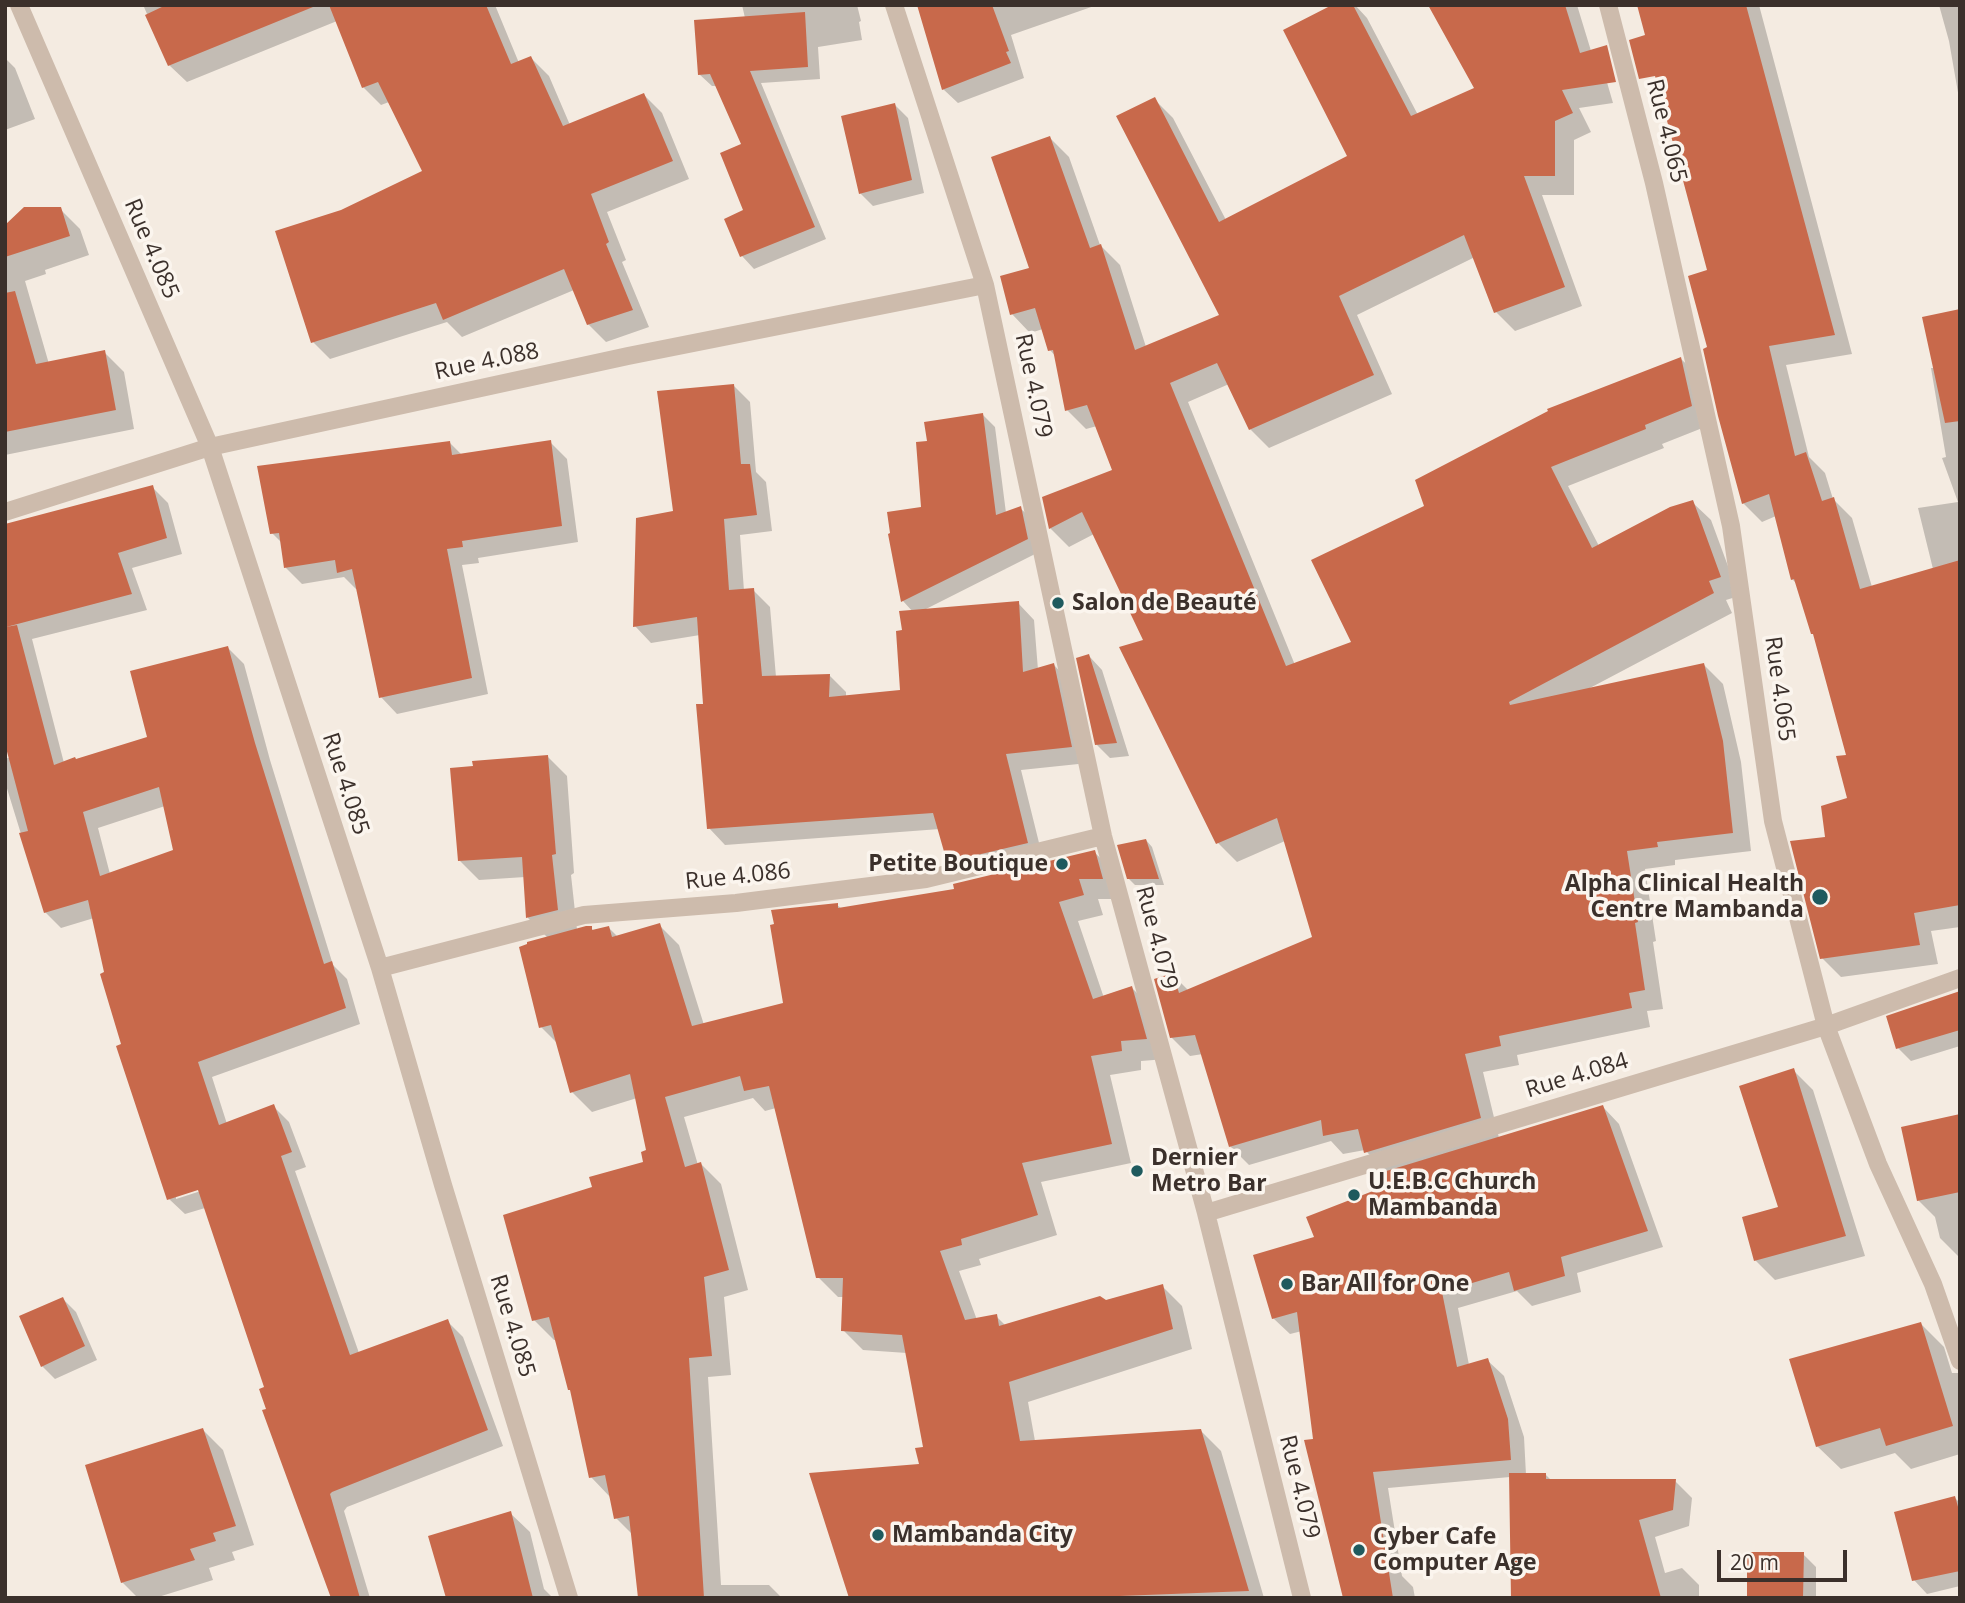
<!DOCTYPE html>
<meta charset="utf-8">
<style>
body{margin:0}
#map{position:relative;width:1965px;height:1603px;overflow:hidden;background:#f4ebe1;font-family:"Open Sans",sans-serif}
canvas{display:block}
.frame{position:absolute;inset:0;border:7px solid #3b302b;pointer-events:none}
.scale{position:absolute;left:1717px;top:1550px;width:130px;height:32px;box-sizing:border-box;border:4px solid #3b302b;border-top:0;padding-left:9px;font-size:21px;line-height:24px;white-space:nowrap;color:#3b302b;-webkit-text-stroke:5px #fbf5ee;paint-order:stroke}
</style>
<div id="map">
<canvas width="1965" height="1603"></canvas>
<div class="frame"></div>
<div class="scale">20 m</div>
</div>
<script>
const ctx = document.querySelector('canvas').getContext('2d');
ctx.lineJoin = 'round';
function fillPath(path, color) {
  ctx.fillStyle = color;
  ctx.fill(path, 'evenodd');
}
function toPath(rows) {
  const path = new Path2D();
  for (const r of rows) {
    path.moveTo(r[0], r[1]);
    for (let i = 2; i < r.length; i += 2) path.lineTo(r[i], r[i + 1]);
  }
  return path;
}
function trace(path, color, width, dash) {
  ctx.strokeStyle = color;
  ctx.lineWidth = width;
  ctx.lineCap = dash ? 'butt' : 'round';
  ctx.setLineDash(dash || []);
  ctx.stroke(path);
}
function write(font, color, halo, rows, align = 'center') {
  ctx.font = font + ' "Open Sans",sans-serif';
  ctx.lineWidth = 7;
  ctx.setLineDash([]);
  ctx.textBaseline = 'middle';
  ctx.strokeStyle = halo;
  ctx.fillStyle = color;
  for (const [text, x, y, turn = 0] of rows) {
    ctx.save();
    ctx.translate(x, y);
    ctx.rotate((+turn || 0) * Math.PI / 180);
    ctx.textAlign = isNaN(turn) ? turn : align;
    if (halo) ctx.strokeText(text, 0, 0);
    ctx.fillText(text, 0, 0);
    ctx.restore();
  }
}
const shadow = toPath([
 [137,5,495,5,519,63,531,58,549,76,570,125,644,95,662,113,689,179,607,212,626,260,622,262,649,327,606,342,588,324,574,290,462,337,447,322,330,359,313,342,341,211,424,172,389,102,381,105,363,87,337,21,187,82,169,65,144,7],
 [742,5,857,5,861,21,859,22,862,40,818,47,820,79,761,83,826,239,754,269,742,256,726,220,746,211,743,145,718,86,712,86,699,74,745,18],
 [919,5,1097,5,1011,35,1024,78,958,103,943,89],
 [1336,5,1355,5,1367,18,1418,115,1476,89,1446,5,1577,5,1595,64,1604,72,1613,103,1579,108,1591,132,1574,140,1574,195,1542,195,1582,306,1515,331,1496,312,1475,257,1357,315,1392,394,1269,448,1250,429,1229,384,1188,402,1295,665,1353,643,1426,507,1681,359,1700,377,1710,425,1662,444,1664,448,1568,486,1599,546,1692,502,1711,520,1739,596,1726,600,1732,613,1588,689,1704,665,1723,684,1741,762,1751,851,1675,860,1675,865,1645,869,1656,941,1653,942,1663,1009,1647,1011,1650,1027,1517,1055,1519,1065,1483,1072,1499,1138,1603,1107,1619,1124,1663,1247,1577,1273,1581,1292,1532,1306,1517,1291,1458,1308,1469,1365,1487,1360,1504,1376,1524,1437,1526,1475,1545,1474,1552,1481,1675,1481,1692,1498,1689,1526,1655,1537,1665,1573,1682,1568,1699,1585,1699,1598,1512,1598,1510,1477,1388,1488,1402,1576,1413,1587,1415,1598,1346,1598,1315,1440,1302,1331,1290,1334,1273,1318,1316,1239,1375,1192,1386,1172,1365,1150,1343,1154,1331,1141,1249,1165,1230,1146,1203,1054,1190,1056,1171,1037,1173,975,1189,991,1314,938,1285,841,1237,862,1218,843,1146,641,1094,534,1069,547,1050,528,1114,471,1097,426,1086,429,1067,410,1056,357,1050,350,1043,329,1030,333,1012,314,1031,270,1050,138,1069,157,1100,245,1120,265,1146,347,1222,316,1154,99,1173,118,1226,220,1350,156],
 [1639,5,1759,5,1852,354,1786,365,1809,457,1825,473,1833,499,1852,518,1872,587,1933,569,1918,508,1958,502,1942,458,1946,457,1931,368,1935,368,1960,311,1960,927,1931,931,1938,964,1841,977,1822,958,1826,839,1849,799,1848,757,1815,636,1797,584,1792,579,1776,516,1762,522,1743,503,1709,349,1709,272],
 [1939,5,1960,5,1960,104,1949,41],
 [5,58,15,68,35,119,5,130],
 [895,105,908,118,924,193,873,206,860,193],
 [60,209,80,229,89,255,45,270,46,274,25,281,49,364,104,352,124,372,134,429,5,455,5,224],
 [734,386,750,402,756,472,766,482,772,531,740,535,744,591,753,590,770,607,776,677,829,675,846,692,846,697,902,691,904,632,913,612,903,601,890,535,923,508,928,442,983,415,995,427,1006,513,1020,508,1033,520,1039,552,922,611,1018,603,1034,620,1038,670,1054,665,1070,682,1088,763,1021,770,1043,859,965,878,948,861,940,829,725,845,709,828,700,635,651,643,635,626,675,513],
 [550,442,567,459,578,542,478,558,479,563,462,565,488,694,397,714,381,697,358,588,356,589,344,577,302,584,286,568,282,543,272,533,450,443,462,455],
 [152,487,168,503,182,554,132,568,147,610,32,639,64,763,149,738,228,648,244,664,270,760,333,965,347,979,360,1024,212,1077,227,1124,273,1106,289,1122,306,1167,295,1171,359,1353,447,1321,463,1337,503,1446,347,1507,344,1511,370,1598,333,1598,268,1410,266,1388,205,1208,185,1214,169,1199,123,1045,94,918,61,928,45,912,5,782,5,759,11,757,5,736,5,527],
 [165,806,175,852,110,874,98,828],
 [205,1186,207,1189,176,1199,176,1195],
 [1089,656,1102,670,1129,756,1110,758,1097,745],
 [547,756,567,776,574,873,571,875,577,930,591,928,594,931,609,928,618,937,659,925,679,945,704,1025,785,1004,837,905,842,909,956,891,1094,852,1115,872,1122,899,1098,899,1103,915,1078,921,1104,998,1132,988,1152,1008,1166,1059,1141,1061,1141,1070,1110,1075,1131,1163,1041,1182,1057,1235,979,1259,981,1265,959,1271,977,1320,996,1316,1006,1326,1162,1286,1182,1306,1192,1349,1028,1402,1035,1441,1201,1431,1221,1451,1264,1598,851,1598,921,1466,925,1449,907,1353,863,1350,843,1330,844,1297,838,1297,818,1277,776,1108,765,1111,753,1098,684,1117,698,1165,701,1164,721,1184,748,1290,724,1297,731,1375,708,1377,721,1585,769,1585,782,1598,639,1598,633,1535,616,1518,611,1498,591,1477,573,1392,557,1340,554,1340,534,1320,594,1188,645,1163,648,1151,637,1098,592,1112,572,1092,558,1044,541,1027,548,938,528,918,525,877,479,880,460,861],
 [1146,840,1152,847,1164,885,1135,885,1128,878],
 [1960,994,1960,1046,1911,1061,1898,1048],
 [1793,1070,1813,1090,1865,1256,1775,1280,1755,1260,1780,1209],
 [1960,1116,1960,1257,1959,1257,1940,1238,1935,1217,1918,1200],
 [63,1299,76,1312,97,1360,55,1379,42,1366],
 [1921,1324,1944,1347,1952,1373,1960,1373,1960,1454,1911,1469,1895,1453,1841,1469,1817,1446],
 [203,1430,223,1450,254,1545,232,1552,235,1560,209,1568,213,1580,155,1598,138,1598,122,1582],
 [1955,1498,1960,1503,1960,1586,1927,1594,1914,1580],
 [510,1513,530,1532,544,1589,553,1598,448,1598],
 [1803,1554,1816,1567,1816,1598,1749,1598]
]);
const building = toPath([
 [166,5,313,5,313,7,168,66,145,15],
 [329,5,486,5,511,64,531,56,563,126,644,93,673,161,591,194,609,242,606,244,633,310,587,325,564,269,443,320,436,303,311,343,275,231,341,210,422,171,378,82,362,88],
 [917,5,992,5,1009,51,1006,52,1011,63,942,90],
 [1332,5,1353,5,1411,116,1474,88,1428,5,1565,5,1580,53,1607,45,1616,82,1562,90,1573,113,1555,121,1555,176,1524,176,1565,287,1494,313,1464,235,1339,296,1374,375,1249,430,1217,363,1170,383,1286,666,1351,642,1311,560,1424,506,1415,480,1548,411,1547,409,1681,357,1692,406,1645,425,1646,429,1551,467,1592,548,1670,507,1693,500,1721,577,1709,581,1714,593,1509,702,1510,705,1704,663,1723,741,1733,833,1657,842,1658,847,1627,851,1638,922,1635,923,1645,990,1629,993,1632,1008,1499,1036,1501,1046,1465,1054,1481,1118,1364,1153,1358,1129,1323,1136,1321,1120,1229,1147,1195,1035,1170,1038,1154,979,1173,973,1179,993,1312,937,1277,818,1216,844,1119,647,1143,640,1082,512,1049,529,1042,497,1112,470,1087,405,1065,411,1053,350,1048,351,1035,308,1010,315,1000,276,1029,268,991,157,1050,136,1090,248,1101,244,1135,350,1219,315,1116,116,1155,97,1219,222,1347,156,1283,30],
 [1637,5,1746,5,1835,335,1769,346,1795,456,1806,452,1822,501,1834,497,1860,589,1960,560,1960,905,1914,913,1920,945,1820,959,1790,841,1825,837,1821,806,1847,798,1836,756,1846,755,1813,634,1811,634,1794,579,1791,580,1769,494,1742,504,1718,416,1703,349,1707,347,1688,276,1707,270,1655,76,1639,79,1629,40,1645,35],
 [805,12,808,67,750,71,815,227,740,257,724,219,743,210,720,153,741,144,710,74,698,75,694,20],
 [895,103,912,180,859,194,841,116],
 [24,207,61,207,70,236,5,257,5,225],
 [15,291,36,364,105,350,116,410,5,432,5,293],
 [1960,309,1960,421,1945,423,1922,317],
 [734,384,741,464,750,464,757,515,724,519,729,590,754,588,762,676,830,674,829,697,900,690,896,631,902,630,899,611,1019,601,1023,672,1054,663,1072,747,1006,754,1028,843,947,862,933,813,707,829,696,704,703,704,697,617,633,627,636,518,673,511,657,391],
 [983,413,996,515,1021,506,1028,539,901,602,888,534,890,533,887,512,921,507,916,442,927,441,924,422],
 [551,440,562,526,462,541,463,547,447,549,472,678,379,698,352,569,337,573,335,560,284,568,279,533,270,534,257,466,450,441,452,455],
 [153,485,167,538,118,553,132,594,6,627,17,625,54,765,75,757,76,759,147,737,130,671,228,646,255,743,324,964,332,961,346,1008,198,1062,219,1125,274,1104,292,1152,281,1156,350,1355,448,1319,488,1430,332,1492,330,1494,360,1598,331,1598,262,1410,266,1409,259,1389,264,1387,198,1190,167,1200,116,1046,121,1044,100,974,104,972,88,900,44,913,19,833,28,831,5,744,5,524],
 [159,787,173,850,100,876,83,812],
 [1089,654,1117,743,1095,745,1076,658],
 [548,755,556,854,552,855,558,910,526,918,522,857,458,861,450,768,473,766,472,761],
 [1146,839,1159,879,1127,879,1117,845],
 [1095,850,1103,879,1079,879,1084,895,1059,902,1093,999,1132,986,1147,1039,1121,1041,1122,1051,1091,1056,1112,1144,1022,1163,1038,1215,961,1239,962,1245,940,1251,965,1320,997,1314,999,1326,1100,1296,1106,1300,1163,1284,1173,1329,1009,1382,1020,1441,1201,1429,1249,1591,1068,1598,849,1598,809,1473,919,1464,915,1448,923,1447,902,1335,841,1331,843,1278,816,1278,769,1086,744,1091,740,1076,665,1097,685,1167,701,1162,729,1270,704,1277,712,1356,689,1358,704,1598,638,1598,629,1516,614,1519,605,1475,589,1478,570,1390,568,1390,549,1317,532,1321,503,1215,592,1187,589,1177,643,1162,641,1152,646,1150,630,1074,570,1093,551,1025,539,1028,519,947,527,944,527,942,586,926,592,926,592,930,609,926,612,937,660,923,692,1026,783,1003,770,925,774,924,771,910,838,903,838,908,954,889,953,884],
 [1960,991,1960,1030,1896,1049,1886,1016],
 [1794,1068,1846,1236,1754,1261,1742,1217,1778,1207,1739,1086],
 [1603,1105,1648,1231,1561,1257,1565,1276,1514,1291,1509,1272,1442,1292,1457,1367,1488,1358,1508,1419,1511,1460,1373,1472,1393,1598,1343,1598,1304,1440,1313,1439,1297,1312,1272,1319,1253,1255,1314,1237,1306,1217,1373,1191,1370,1176],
 [1960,1114,1960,1192,1917,1201,1901,1127],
 [63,1297,85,1346,41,1367,19,1316],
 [1921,1322,1953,1426,1886,1446,1880,1428,1816,1447,1789,1359],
 [203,1428,236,1526,213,1533,216,1541,190,1549,195,1560,121,1583,85,1465],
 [1509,1473,1546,1473,1546,1479,1676,1479,1673,1510,1639,1520,1661,1598,1511,1598],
 [1955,1496,1960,1514,1960,1571,1912,1581,1894,1512],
 [511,1511,533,1598,446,1598,428,1536],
 [1747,1552,1804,1552,1803,1598,1747,1598]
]);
const street = toPath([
 [19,5,210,447,380,968,443,1185,569,1598],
 [894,5,985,285,1103,836,1206,1213,1302,1598],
 [1608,5,1654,183,1731,526,1773,821,1826,1026,1878,1164,1933,1284,1960,1361],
 [5,512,210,447,628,356,985,285],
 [380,968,584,915,736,903,926,879,1103,836],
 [1206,1213,1826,1026,1960,978]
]);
const markers = [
 [1058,603,7,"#1f5a5e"],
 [1062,864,7,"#1f5a5e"],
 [1820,897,9,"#1f5a5e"],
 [1137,1171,7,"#1f5a5e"],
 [1354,1195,7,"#1f5a5e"],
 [1287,1284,7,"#1f5a5e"],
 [878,1535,7,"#1f5a5e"],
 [1359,1550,7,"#1f5a5e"]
];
const streetNames = [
 ["Rue 4.065",1666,131,76],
 ["Rue 4.085",151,249,67],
 ["Rue 4.088",487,362,-12],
 ["Rue 4.079",1033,386,78],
 ["Rue 4.065",1779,689,82],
 ["Rue 4.085",345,784,72],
 ["Rue 4.086",738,877,-6],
 ["Rue 4.079",1156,938,75],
 ["Rue 4.084",1577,1076,-17],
 ["Rue 4.085",512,1326,73],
 ["Rue 4.079",1299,1487,76]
];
const poiNames = [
 ["Salon de Beauté",1072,603],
 ["Petite Boutique",1048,864,"right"],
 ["Alpha Clinical Health",1804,884,"right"],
 ["Centre Mambanda",1804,910,"right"],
 ["Dernier",1151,1158],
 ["Metro Bar",1151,1184],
 ["U.E.B.C Church",1368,1182],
 ["Mambanda",1368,1208],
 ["Bar All for One",1301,1284],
 ["Mambanda City",892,1535],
 ["Cyber Cafe",1373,1537],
 ["Computer Age",1373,1563]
];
fillPath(shadow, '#0003');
fillPath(building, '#c8694b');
trace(street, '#cdbbac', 18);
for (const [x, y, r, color] of markers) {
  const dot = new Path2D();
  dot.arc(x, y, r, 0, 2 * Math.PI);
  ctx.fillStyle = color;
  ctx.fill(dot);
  trace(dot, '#fbf5ee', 2.5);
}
write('23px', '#3b302b', '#fbf5ee', streetNames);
write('bold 23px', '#3b302b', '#fbf5ee', poiNames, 'left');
</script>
